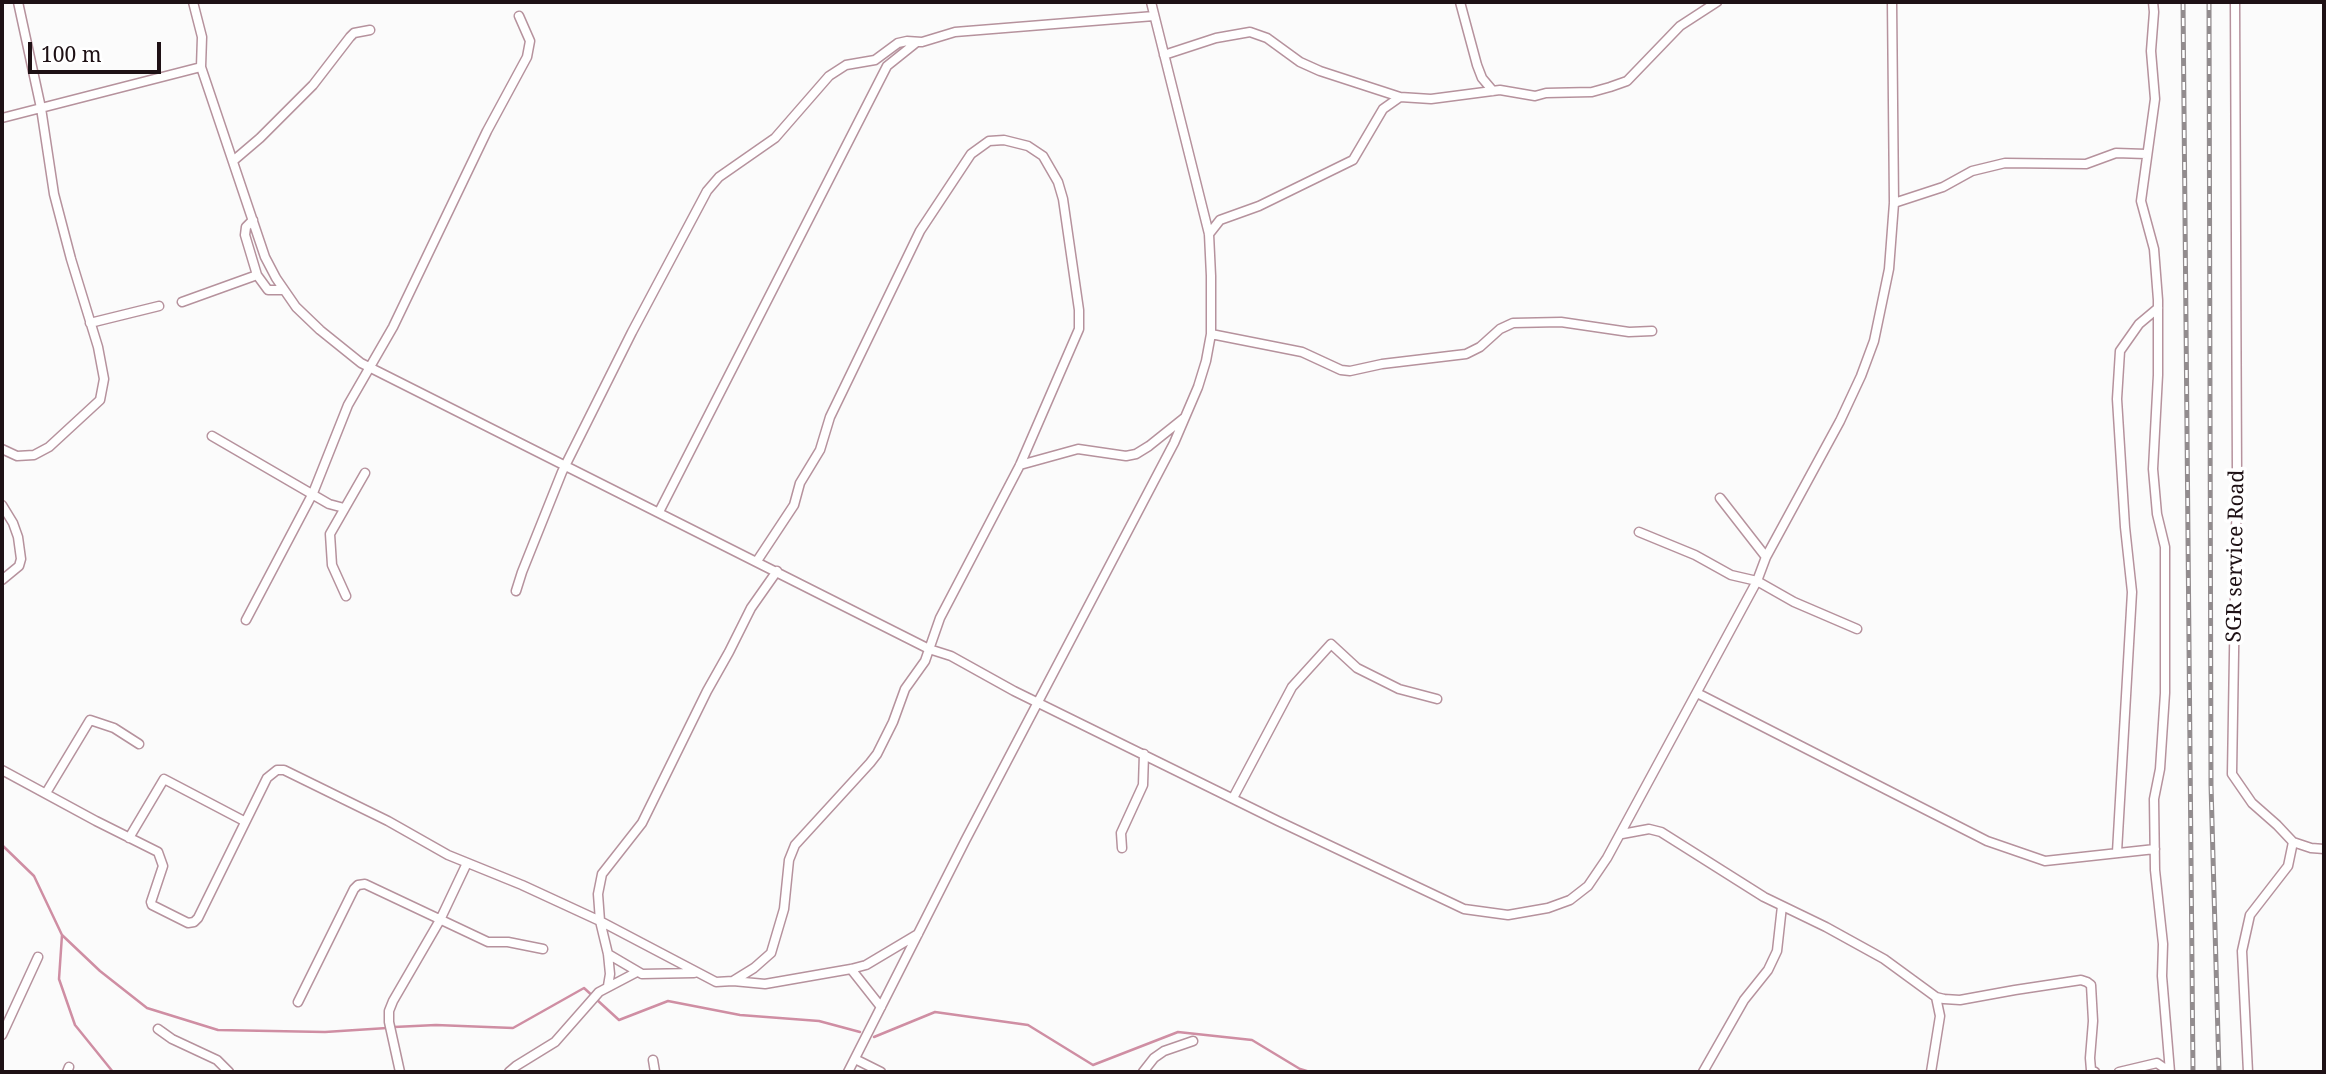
<!DOCTYPE html>
<style>
body{margin:0}
#map{position:relative;width:2326px;height:1074px;overflow:hidden;background:#fbfbfb;font-family:"Noto Serif",serif}
canvas{display:block}
.frame{position:absolute;inset:0;border:4px solid #1e1115;pointer-events:none}
.scale{position:absolute;left:28px;top:42px;width:133px;height:32px;box-sizing:border-box;border:4px solid #1e1115;border-top:0;padding-left:9px;font-size:21px;line-height:24px;white-space:nowrap;color:#1e1115;-webkit-text-stroke:5px #fff;paint-order:stroke}
</style>
<div id="map">
<canvas width="2326" height="1074"></canvas>
<div class="frame"></div>
<div class="scale">100 m</div>
</div>
<script>
const ctx = document.querySelector('canvas').getContext('2d');
ctx.lineJoin = 'round';
function toPath(rows) {
  const path = new Path2D();
  for (const r of rows) {
    path.moveTo(r[0], r[1]);
    for (let i = 2; i < r.length; i += 2) path.lineTo(r[i], r[i + 1]);
  }
  return path;
}
function trace(path, color, width, dash) {
  ctx.strokeStyle = color;
  ctx.lineWidth = width;
  ctx.lineCap = dash ? 'butt' : 'round';
  ctx.setLineDash(dash || []);
  ctx.stroke(path);
}
function write(font, color, halo, rows, align = 'center') {
  ctx.font = font + ' "Noto Serif",serif';
  ctx.lineWidth = 7;
  ctx.setLineDash([]);
  ctx.textBaseline = 'middle';
  ctx.strokeStyle = halo;
  ctx.fillStyle = color;
  for (const [text, x, y, turn = 0] of rows) {
    ctx.save();
    ctx.translate(x, y);
    ctx.rotate((+turn || 0) * Math.PI / 180);
    ctx.textAlign = isNaN(turn) ? turn : align;
    if (halo) ctx.strokeText(text, 0, 0);
    ctx.fillText(text, 0, 0);
    ctx.restore();
  }
}
const stream = toPath([
 [2,845,34,876,62,935,100,971,147,1008,218,1030,325,1032,387,1028],
 [62,935,59,979,75,1025,113,1072],
 [394,1027,436,1025,513,1028,584,988,619,1020,668,1001,740,1015,819,1021,860,1032],
 [874,1037,935,1012,1028,1025,1093,1065,1178,1032,1252,1040,1300,1069,1310,1072]
]);
const minor = toPath([
 [1460,2,1477,65,1482,78,1493,91],
 [2153,2,2154,12,2151,51,2155,99,2141,201,2154,249,2158,300,2158,375,2153,469,2157,514,2165,547,2165,693,2160,769,2154,799,2155,870,2163,944,2162,976,2170,1072],
 [2235,2,2237,474,2232,774,2252,803,2277,825,2293,842,2288,866,2250,915,2242,951,2248,1072],
 [1164,55,1216,38,1250,32,1267,38,1300,62,1320,71,1400,97],
 [201,67,265,257,276,278,296,307,320,330,361,363,929,649,951,656,1014,691,1278,821,1464,909,1508,915,1548,908,1570,900,1588,886,1607,858,1757,581,1766,557,1840,421,1861,376,1874,341,1889,269,1894,203,1892,2],
 [2,118,201,67,202,37,193,2],
 [233,161,260,138,313,85,350,37,354,33,370,30],
 [1894,203,1943,187,1972,171,2005,163,2086,164,2116,153,2146,154],
 [1209,234,1220,220,1259,206,1353,160,1383,109,1400,97,1431,99,1500,90,1535,96,1546,93,1592,92,1610,87,1627,81,1680,26,1717,2],
 [257,275,268,290,283,290],
 [182,302,257,275,245,235,246,227,253,220],
 [90,323,159,306],
 [1211,334,1302,352,1341,370,1350,371,1382,364,1466,354,1480,347,1500,329,1513,323,1561,322,1629,332,1652,331],
 [212,436,329,504,344,508],
 [2,449,17,456,34,455,49,447,100,400,104,379,98,347,71,259,54,194,41,108,18,2],
 [1020,465,1078,449,1126,456,1136,454,1149,446,1184,418],
 [1720,498,1766,557],
 [2,505,13,523,18,537,21,559,19,566,2,580],
 [659,512,887,66,917,42],
 [1639,532,1695,555,1731,575,1757,581,1794,602,1857,629],
 [516,591,522,572,562,472,632,332,707,191,719,177,775,138,829,76,846,65,875,60,898,43,907,41,922,42,955,32,1154,16],
 [346,596,332,565,330,534,365,473],
 [246,620,313,493,348,405,393,327,487,131,527,57,530,41,519,16],
 [1697,693,1987,841,2045,861,2155,849],
 [2,770,96,821,158,852,163,866,151,902,152,905,188,923,194,922,198,918,267,778,277,770,284,770,388,821,448,855,522,885,600,921,716,982,733,981,765,984,851,969,866,965,918,934],
 [46,793,90,720,114,728,139,744],
 [1233,798,1292,687,1331,644,1357,668,1399,689,1437,699],
 [1622,834,1649,829,1661,832,1764,897,1826,927,1884,959,1936,997,1944,999,1960,1000,2015,990,2081,980,2087,982,2091,985,2093,1021,2090,1058,2091,1070,2095,1072],
 [129,838,164,779,244,821],
 [2293,842,2311,848,2324,849],
 [1122,848,1121,833,1143,785,1144,754],
 [2117,852,2132,592,2125,527,2117,399,2120,351,2139,324,2158,308],
 [608,954,642,974,694,973],
 [851,969,881,1007],
 [733,981,754,968,771,953,784,909,789,860,795,845,870,763,877,754,893,722,905,689,925,661,940,618,1020,465,1079,329,1079,310,1063,199,1058,182,1043,156,1028,146,1004,140,989,141,971,154,920,231,830,417,820,450,800,483,794,505,757,561],
 [608,986,610,974,608,954,600,921,598,894,602,874,642,823,707,691,729,652,751,608,777,571],
 [298,1002,354,889,358,885,365,884,488,942,508,942,543,949],
 [158,1029,172,1039,217,1060,229,1072],
 [2,1035,38,957],
 [855,1059,881,1072],
 [653,1060,655,1072],
 [67,1072,69,1067],
 [400,1072,389,1022,389,1011,393,1001,440,920,467,863],
 [509,1072,516,1066,555,1042,599,992,637,972],
 [848,1072,965,841,1174,443,1198,387,1206,361,1211,334,1211,276,1209,234,1151,2],
 [1143,1072,1154,1058,1164,1051,1193,1041],
 [1703,1072,1744,1000,1768,970,1777,951,1782,906],
 [1931,1072,1940,1016,1936,997],
 [2119,1072,2157,1063,2170,1072]
]);
const rail = toPath([
 [2183,2,2193,1072],
 [2209,2,2211,785,2219,1072]
]);
const streetNames = [
 ["SGR service Road",2236,556,-89]
];
trace(stream, '#cf8ea3', 2.5);
trace(minor, '#b6929d', 11);
trace(minor, '#fff', 8);
trace(rail, '#928c8e', 5);
trace(rail, '#fff', 2.5, [8]);
write('21px', '#1e1115', '#fff', streetNames);
</script>
